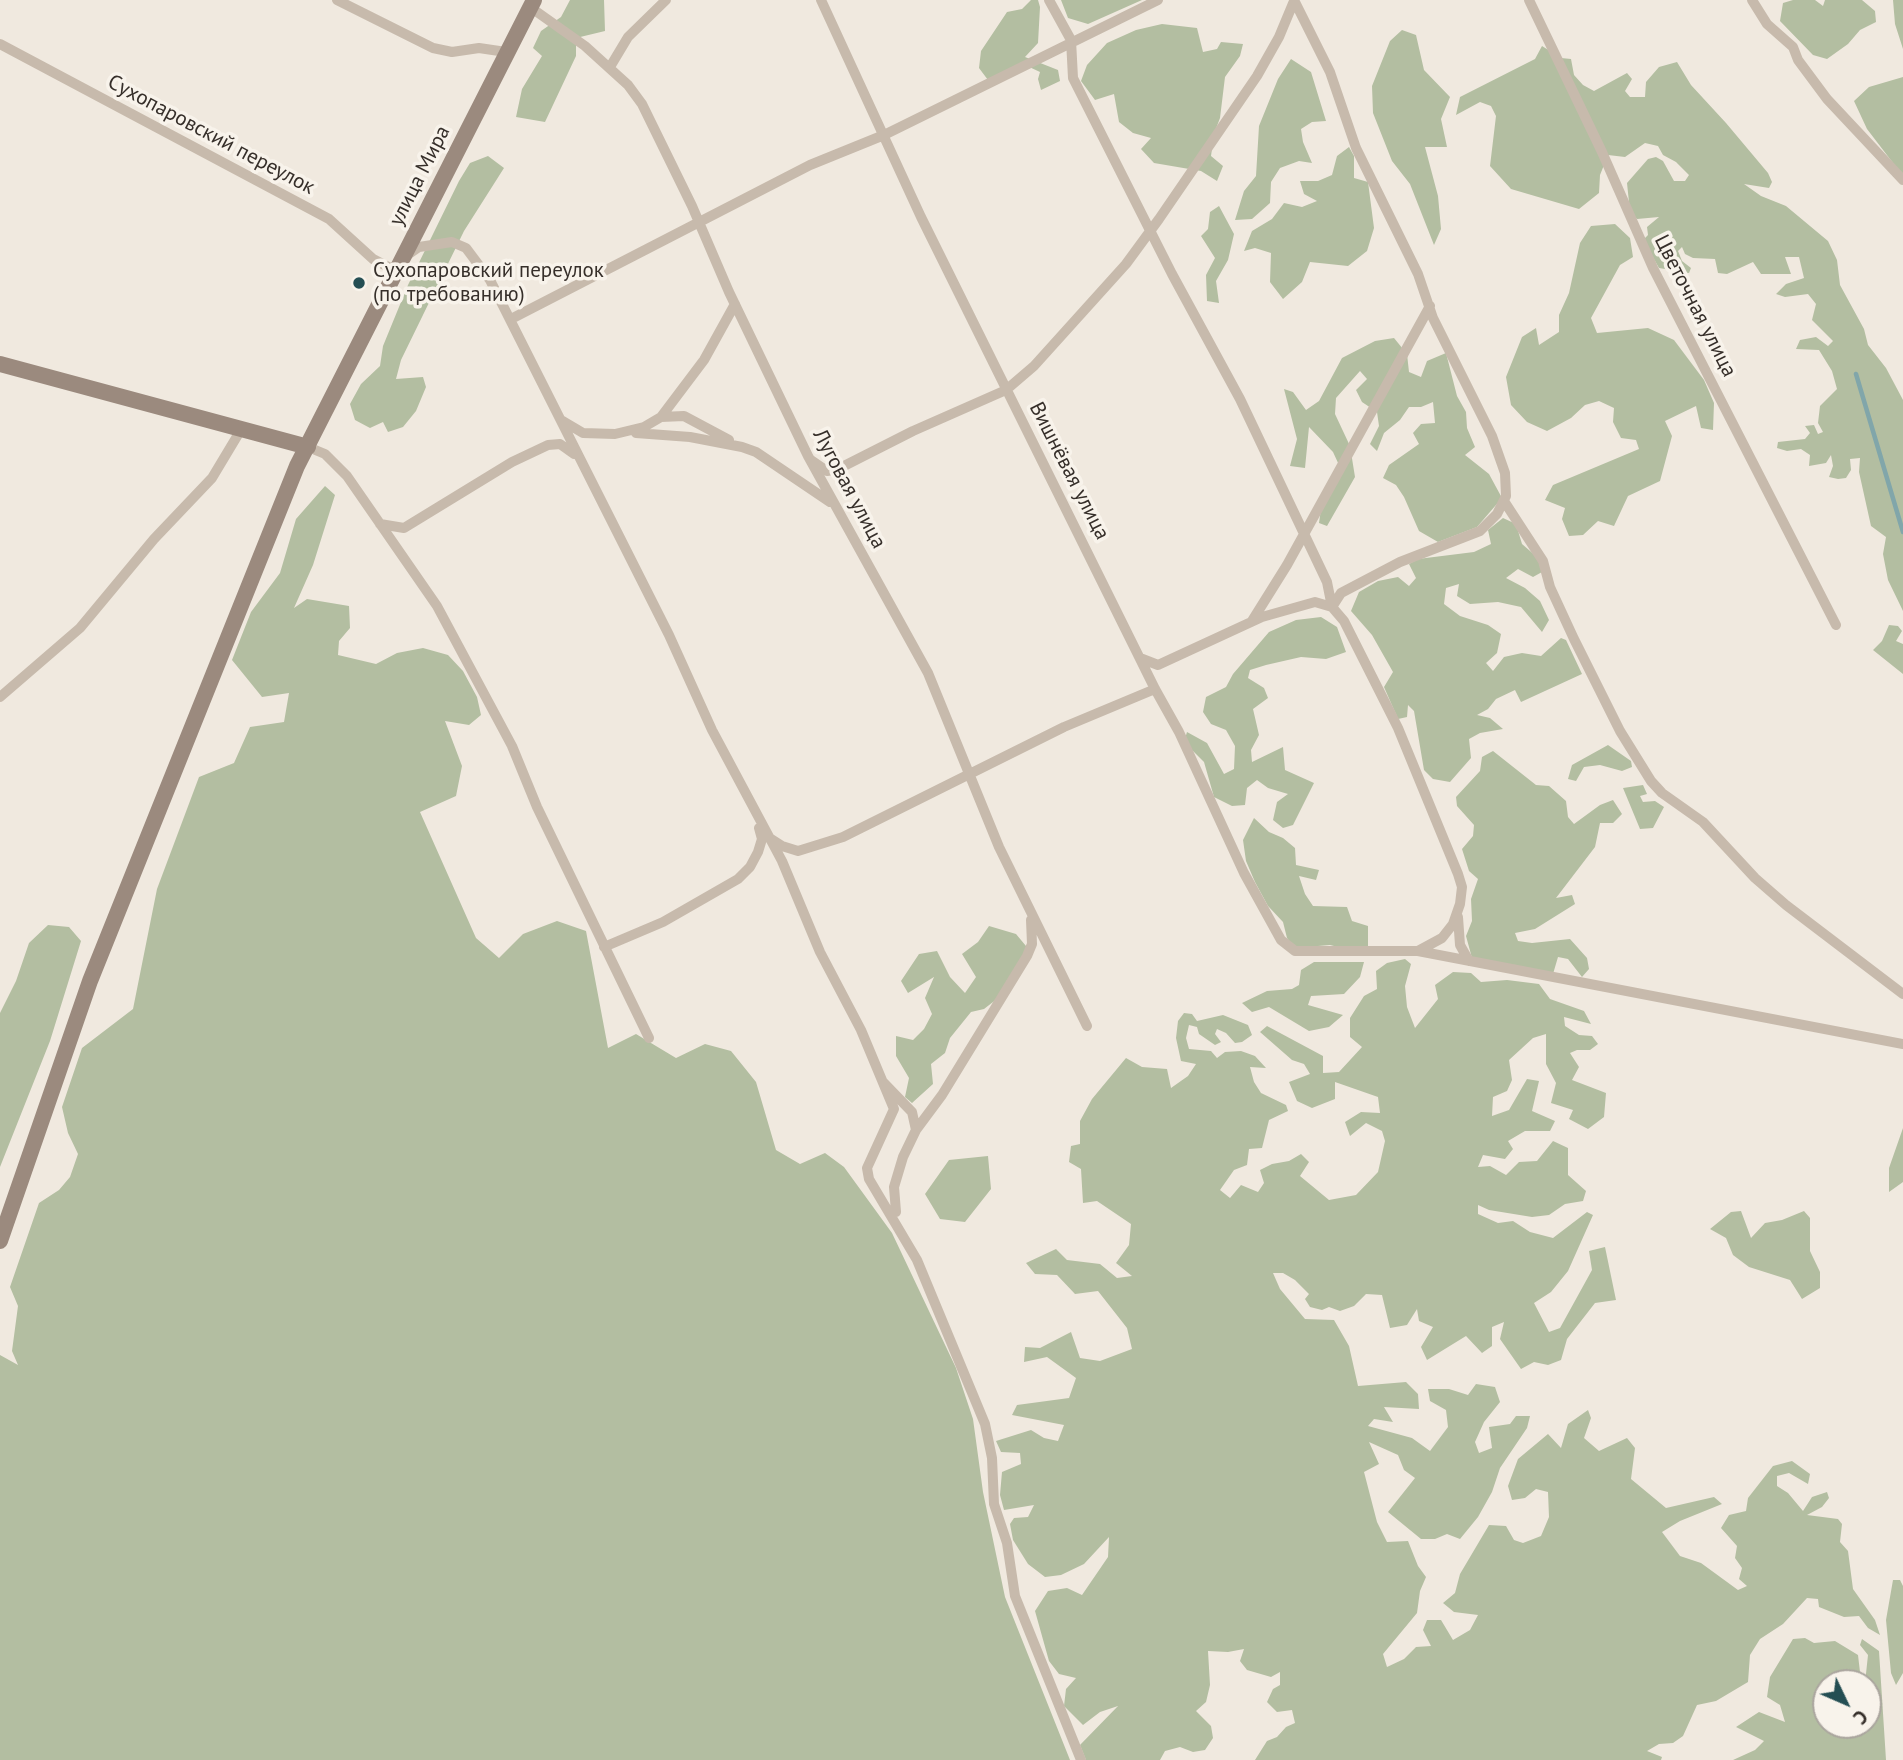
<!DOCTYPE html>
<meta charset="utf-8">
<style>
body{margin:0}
#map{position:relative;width:1903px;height:1760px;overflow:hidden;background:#f0e9df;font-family:"PT Sans",sans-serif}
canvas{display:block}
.north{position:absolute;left:1812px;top:1669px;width:70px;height:70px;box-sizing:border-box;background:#f8f3eb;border:2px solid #aaa59e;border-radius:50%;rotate:134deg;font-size:19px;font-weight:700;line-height:28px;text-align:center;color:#362f2a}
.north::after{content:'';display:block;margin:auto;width:24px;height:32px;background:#244e53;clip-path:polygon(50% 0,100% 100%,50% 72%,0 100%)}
</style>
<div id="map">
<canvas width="1903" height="1760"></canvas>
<div class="north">С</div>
</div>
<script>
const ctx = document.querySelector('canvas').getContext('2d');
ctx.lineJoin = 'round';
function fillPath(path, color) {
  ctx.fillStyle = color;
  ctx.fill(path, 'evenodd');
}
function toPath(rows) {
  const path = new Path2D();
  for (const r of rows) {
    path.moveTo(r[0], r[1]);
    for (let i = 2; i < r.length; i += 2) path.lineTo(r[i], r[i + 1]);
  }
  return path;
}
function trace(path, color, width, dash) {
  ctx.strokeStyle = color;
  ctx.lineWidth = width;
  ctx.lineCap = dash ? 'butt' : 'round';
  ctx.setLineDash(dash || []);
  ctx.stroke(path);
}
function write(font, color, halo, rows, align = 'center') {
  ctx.font = font + ' "PT Sans",sans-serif';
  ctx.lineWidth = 7;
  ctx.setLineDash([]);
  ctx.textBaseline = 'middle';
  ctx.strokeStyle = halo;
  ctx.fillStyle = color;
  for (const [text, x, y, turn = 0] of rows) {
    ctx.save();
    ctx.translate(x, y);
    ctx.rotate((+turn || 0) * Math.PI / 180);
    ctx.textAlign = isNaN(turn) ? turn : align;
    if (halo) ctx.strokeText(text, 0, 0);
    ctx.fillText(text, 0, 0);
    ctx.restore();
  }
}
const green = toPath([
 [570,0,604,0,605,31,576,38,576,56,545,122,516,117,522,89,542,56,533,48,541,31,561,17],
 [1031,0,1038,0,1040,7,1038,43,1025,57,1058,70,1060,81,1041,90,1038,79,1040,72,1025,65,988,80,979,68,981,51,1007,12,1022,9],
 [1061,0,1142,0,1088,24,1068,18],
 [1793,0,1815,0,1823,6,1825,0,1862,0,1875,11,1876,22,1860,30,1848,44,1827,59,1813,55,1780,21,1783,3],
 [1893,0,1903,0,1903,49,1895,24],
 [1162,24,1197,28,1203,52,1217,49,1221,42,1243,44,1240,56,1225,77,1220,118,1214,134,1211,156,1223,166,1217,181,1201,171,1154,163,1141,149,1151,138,1133,133,1119,122,1114,94,1095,100,1081,81,1087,65,1107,43,1136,30],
 [1402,30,1416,35,1424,70,1450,97,1441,119,1447,147,1425,147,1438,196,1441,229,1434,245,1410,184,1392,161,1373,113,1372,86,1390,41],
 [1542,46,1561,58,1571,59,1574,75,1583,85,1594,91,1627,73,1632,79,1625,91,1630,97,1645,97,1646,82,1659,67,1677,62,1691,85,1726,123,1768,173,1772,182,1769,188,1744,184,1761,196,1786,206,1828,241,1837,260,1840,285,1864,329,1868,345,1886,368,1903,400,1903,611,1888,580,1883,554,1886,537,1871,526,1859,472,1860,458,1850,459,1851,470,1846,478,1838,479,1829,477,1833,466,1831,455,1826,463,1809,466,1810,455,1801,449,1787,451,1777,448,1778,442,1805,439,1810,433,1805,426,1814,425,1818,434,1823,432,1818,423,1820,406,1837,389,1832,371,1819,350,1796,349,1800,340,1816,337,1828,346,1833,341,1812,320,1816,304,1808,294,1785,297,1776,294,1786,284,1804,278,1799,257,1785,257,1791,274,1761,274,1753,262,1727,274,1718,273,1715,259,1693,258,1685,254,1682,247,1678,251,1682,261,1691,268,1689,273,1659,268,1643,240,1648,235,1647,227,1659,217,1637,219,1630,212,1627,183,1648,159,1656,157,1663,161,1674,181,1685,181,1689,175,1676,162,1663,155,1658,146,1645,143,1625,157,1608,155,1600,175,1599,193,1579,209,1511,189,1490,166,1496,116,1491,106,1480,102,1456,115,1460,97,1535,59],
 [1291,59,1311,72,1326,121,1312,122,1301,129,1303,142,1312,163,1299,161,1280,168,1271,182,1270,203,1252,219,1235,220,1244,191,1256,176,1259,126,1278,79],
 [1903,77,1903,176,1867,129,1854,101,1869,87],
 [1349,147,1354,156,1354,178,1368,182,1374,228,1367,251,1348,266,1310,262,1302,282,1283,299,1270,282,1271,253,1255,248,1244,251,1252,231,1272,219,1284,203,1302,207,1317,201,1304,194,1300,181,1318,181,1332,175,1337,156],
 [488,156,504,168,464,231,401,360,396,379,423,377,426,387,416,411,403,427,388,432,383,422,370,428,355,420,350,404,361,384,380,366,383,346,408,285,459,181,470,163],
 [1219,206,1234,234,1228,260,1216,281,1219,303,1207,301,1206,275,1215,258,1201,236,1208,229,1210,212],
 [1615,224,1630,238,1633,257,1620,265,1591,318,1597,333,1648,328,1674,340,1704,380,1714,403,1713,430,1701,428,1696,406,1665,421,1672,436,1660,481,1628,496,1614,526,1598,521,1583,535,1569,536,1562,519,1565,508,1545,500,1553,485,1639,449,1636,440,1621,438,1613,422,1614,408,1599,401,1585,405,1571,418,1547,431,1527,422,1511,405,1506,377,1522,337,1536,328,1539,345,1559,332,1559,315,1569,293,1580,243,1591,226],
 [1394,338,1407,354,1409,372,1421,377,1427,361,1446,353,1457,396,1466,412,1467,428,1475,447,1465,455,1489,474,1502,498,1477,527,1438,542,1419,531,1404,497,1396,485,1383,478,1389,465,1419,444,1413,433,1421,424,1435,423,1433,402,1421,407,1409,407,1400,420,1384,433,1377,451,1370,444,1379,426,1377,412,1362,402,1356,390,1367,379,1360,371,1336,398,1335,414,1350,446,1355,477,1327,526,1319,523,1321,509,1339,465,1333,452,1309,427,1305,468,1290,466,1297,439,1284,389,1293,392,1306,410,1319,401,1342,358,1375,341],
 [325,486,335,495,313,565,294,608,307,599,349,606,350,628,339,641,338,655,376,664,397,653,423,648,448,655,463,671,477,697,481,715,469,725,445,721,462,766,456,796,420,812,476,938,499,958,523,934,557,921,586,931,608,1048,636,1034,676,1058,705,1044,731,1051,756,1082,776,1150,800,1164,825,1153,844,1167,892,1233,956,1368,973,1419,983,1492,1005,1597,1070,1760,0,1760,0,1355,18,1365,12,1351,18,1306,10,1287,39,1203,59,1190,70,1177,78,1154,68,1133,62,1107,82,1048,133,1009,157,889,199,777,234,763,250,727,284,722,289,693,262,697,232,660,251,612,280,573,296,519],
 [1503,518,1516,524,1522,544,1537,557,1542,572,1533,577,1518,569,1506,578,1525,588,1540,601,1549,620,1542,632,1521,607,1498,602,1470,604,1457,596,1459,584,1446,588,1444,604,1460,616,1488,625,1501,634,1497,653,1486,663,1493,671,1504,657,1522,653,1541,656,1561,638,1566,640,1582,674,1521,702,1515,690,1496,699,1488,709,1477,715,1490,718,1503,729,1480,733,1469,739,1471,758,1450,782,1433,779,1424,770,1414,711,1408,705,1407,717,1398,719,1384,687,1393,672,1372,635,1351,611,1359,592,1378,581,1398,577,1409,586,1416,578,1409,564,1418,559,1474,552,1491,544,1488,530],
 [1321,617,1337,627,1346,652,1326,659,1301,657,1266,665,1250,670,1248,678,1264,688,1268,698,1253,709,1259,735,1251,750,1252,762,1283,747,1285,770,1314,783,1293,825,1283,828,1273,820,1277,802,1288,794,1268,788,1257,780,1247,788,1245,805,1232,806,1214,797,1204,762,1184,742,1187,732,1207,743,1224,774,1234,769,1235,746,1226,730,1211,724,1203,712,1206,697,1226,687,1233,674,1269,632,1296,620],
 [1889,625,1898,626,1902,631,1896,641,1903,644,1903,674,1873,650,1882,641],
 [1608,745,1631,761,1632,767,1622,771,1600,765,1584,767,1576,781,1568,779,1572,765],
 [1493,751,1536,785,1549,786,1566,801,1568,817,1574,824,1600,805,1613,800,1622,814,1613,823,1600,823,1595,847,1556,898,1572,895,1575,904,1535,929,1515,933,1518,941,1532,943,1570,939,1587,958,1589,969,1582,977,1568,959,1558,957,1553,974,1472,958,1466,936,1472,921,1471,899,1478,879,1469,871,1462,849,1473,836,1474,825,1457,806,1456,797,1480,771,1482,757],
 [1643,785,1647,794,1640,796,1643,802,1655,801,1664,807,1653,828,1640,829,1623,788],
 [1254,818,1269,832,1283,838,1295,848,1296,865,1319,870,1316,880,1299,876,1305,894,1313,906,1347,907,1352,921,1368,926,1368,947,1346,949,1330,945,1294,948,1287,938,1283,922,1268,906,1255,882,1246,861,1243,840],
 [48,925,69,927,81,941,50,1041,0,1167,0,1013,16,981,29,943],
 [989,926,1016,934,1031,952,1002,995,984,1009,971,1012,950,1038,945,1053,931,1064,933,1084,912,1103,905,1097,909,1078,896,1056,896,1036,913,1040,924,1029,932,1014,925,998,934,977,908,993,901,981,919,954,937,951,950,977,965,993,976,977,962,954,978,942],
 [1405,959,1411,964,1405,986,1407,1007,1415,1028,1438,999,1435,985,1453,972,1471,973,1481,982,1507,980,1539,984,1550,999,1584,1011,1591,1024,1564,1017,1565,1026,1579,1035,1592,1036,1598,1044,1590,1050,1577,1050,1570,1053,1579,1067,1572,1080,1606,1093,1604,1117,1588,1129,1569,1119,1573,1110,1551,1103,1556,1083,1546,1064,1546,1034,1533,1038,1509,1060,1512,1080,1507,1091,1493,1097,1492,1116,1509,1110,1527,1079,1539,1081,1532,1111,1555,1121,1550,1131,1525,1131,1508,1141,1513,1149,1505,1159,1483,1155,1478,1167,1490,1166,1506,1175,1519,1162,1537,1161,1553,1141,1568,1148,1568,1175,1586,1191,1583,1201,1565,1204,1549,1215,1532,1217,1489,1210,1478,1205,1478,1214,1498,1223,1513,1221,1530,1232,1553,1238,1587,1212,1593,1215,1568,1271,1551,1292,1534,1303,1549,1332,1560,1328,1592,1270,1589,1251,1605,1247,1616,1300,1595,1303,1567,1339,1561,1360,1548,1365,1534,1362,1521,1369,1500,1339,1504,1322,1492,1327,1492,1346,1482,1353,1466,1336,1427,1360,1421,1347,1433,1327,1419,1321,1417,1309,1407,1325,1390,1328,1382,1295,1366,1294,1354,1306,1340,1311,1329,1307,1322,1310,1310,1307,1305,1299,1309,1294,1295,1280,1283,1273,1273,1273,1280,1289,1305,1319,1334,1320,1349,1346,1358,1386,1406,1382,1418,1394,1419,1409,1384,1407,1393,1422,1374,1419,1368,1426,1412,1438,1430,1451,1448,1427,1446,1410,1430,1401,1428,1389,1449,1389,1468,1395,1476,1384,1495,1387,1500,1402,1484,1422,1475,1442,1479,1453,1492,1448,1489,1427,1510,1424,1516,1416,1530,1416,1527,1428,1500,1468,1492,1492,1478,1517,1460,1539,1447,1534,1435,1539,1421,1539,1388,1512,1415,1478,1404,1470,1398,1455,1369,1442,1379,1464,1364,1472,1377,1522,1387,1542,1408,1541,1418,1566,1426,1577,1420,1591,1417,1613,1383,1654,1387,1667,1404,1659,1416,1647,1431,1646,1423,1630,1427,1620,1441,1620,1453,1640,1470,1630,1478,1615,1454,1612,1443,1603,1455,1593,1460,1574,1489,1525,1506,1526,1514,1540,1523,1543,1541,1536,1549,1517,1548,1492,1536,1489,1525,1498,1512,1500,1508,1486,1518,1459,1548,1434,1561,1448,1568,1424,1588,1410,1591,1418,1584,1438,1599,1451,1627,1438,1635,1448,1631,1479,1666,1508,1714,1497,1722,1504,1680,1521,1662,1532,1680,1556,1701,1563,1738,1590,1747,1586,1739,1579,1742,1568,1735,1558,1737,1546,1721,1528,1729,1515,1746,1511,1748,1498,1773,1466,1792,1461,1810,1474,1808,1484,1789,1473,1777,1476,1777,1486,1788,1493,1803,1511,1812,1497,1827,1492,1829,1498,1822,1507,1807,1515,1838,1519,1842,1524,1840,1542,1848,1551,1853,1589,1875,1620,1880,1635,1868,1628,1859,1616,1844,1617,1819,1607,1818,1599,1807,1598,1783,1624,1760,1639,1750,1655,1748,1682,1716,1701,1697,1705,1683,1736,1673,1743,1659,1744,1647,1751,1662,1757,1661,1760,1255,1760,1267,1741,1277,1737,1286,1727,1295,1723,1292,1710,1277,1712,1267,1702,1273,1689,1280,1685,1280,1672,1271,1677,1247,1670,1240,1661,1244,1649,1228,1652,1208,1651,1210,1685,1206,1702,1196,1711,1211,1726,1213,1738,1205,1750,1193,1752,1180,1747,1165,1751,1160,1760,1086,1760,1080,1745,1118,1706,1100,1712,1083,1725,1064,1706,1066,1689,1076,1678,1059,1674,1049,1661,1035,1611,1048,1591,1067,1588,1082,1595,1108,1557,1109,1537,1084,1564,1061,1575,1045,1577,1028,1564,1013,1540,1010,1524,1014,1518,1028,1517,1034,1505,1004,1510,1000,1495,1002,1472,1021,1464,1020,1453,1001,1452,996,1441,1031,1430,1044,1438,1058,1441,1064,1425,1012,1415,1017,1405,1069,1398,1076,1378,1047,1357,1024,1362,1025,1347,1040,1348,1071,1332,1080,1358,1100,1361,1132,1349,1127,1328,1098,1291,1075,1294,1057,1275,1035,1274,1026,1263,1056,1249,1067,1260,1100,1264,1117,1278,1132,1276,1116,1263,1129,1245,1131,1224,1097,1201,1083,1203,1081,1169,1069,1162,1071,1146,1080,1144,1080,1121,1092,1099,1126,1058,1142,1067,1167,1069,1171,1088,1188,1076,1196,1064,1181,1061,1176,1038,1178,1021,1184,1013,1192,1014,1197,1021,1223,1015,1248,1025,1252,1035,1242,1042,1235,1043,1226,1033,1217,1029,1215,1034,1221,1042,1215,1045,1199,1034,1197,1027,1189,1025,1186,1038,1189,1049,1211,1051,1217,1058,1225,1052,1241,1051,1255,1056,1266,1068,1250,1067,1254,1082,1261,1093,1286,1105,1288,1111,1269,1120,1262,1148,1249,1149,1247,1165,1234,1170,1220,1190,1230,1198,1241,1185,1258,1192,1264,1183,1260,1170,1272,1164,1289,1161,1301,1154,1309,1162,1300,1176,1329,1200,1356,1195,1378,1172,1385,1141,1382,1131,1366,1123,1350,1136,1345,1122,1361,1112,1380,1113,1378,1097,1335,1082,1335,1099,1312,1108,1297,1101,1289,1082,1310,1074,1304,1064,1292,1060,1260,1032,1267,1026,1323,1056,1323,1073,1339,1072,1362,1047,1350,1037,1350,1018,1364,996,1377,989,1376,971,1387,963],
 [1314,962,1364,962,1360,977,1344,994,1311,996,1308,1005,1343,1015,1329,1027,1309,1031,1269,1007,1252,1012,1242,1003,1267,991,1292,989,1299,985,1301,970],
 [1903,1128,1903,1182,1889,1192,1889,1168],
 [988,1156,991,1189,965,1222,940,1219,925,1194,949,1160],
 [1741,1211,1751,1238,1765,1223,1782,1220,1804,1211,1810,1218,1810,1251,1820,1272,1820,1288,1802,1299,1790,1280,1749,1267,1733,1255,1726,1238,1710,1229,1731,1212],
 [1893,1580,1900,1580,1903,1586,1903,1673,1896,1685,1891,1673,1886,1620],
 [1805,1638,1814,1643,1835,1641,1858,1655,1860,1672,1855,1683,1826,1683,1826,1725,1868,1725,1868,1683,1865,1683,1868,1655,1860,1645,1862,1639,1879,1651,1886,1760,1733,1760,1755,1750,1764,1741,1736,1727,1759,1712,1785,1722,1780,1705,1767,1697,1770,1677,1793,1639]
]);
const stream = toPath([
 [1856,374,1903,532]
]);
const street = toPath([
 [337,0,433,48,452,52,479,48,506,52],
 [821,0,921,217,1155,689,1179,732,1244,873,1281,940,1295,951,1418,951,1442,938,1453,924,1460,904,1462,887,1458,874,1398,728,1344,621,1332,607,1315,602,1262,617,1158,665,1140,658],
 [1049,0,1071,40,1073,78,1172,274,1240,399,1327,582,1332,607],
 [1294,0,1330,72,1356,148,1418,274,1433,318,1492,436,1505,473,1506,496,1497,514,1480,531,1400,562,1341,593,1332,607],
 [1529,0,1602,152,1653,268,1836,625],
 [1752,0,1767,24,1793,47,1798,60,1827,99,1903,180],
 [530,7,585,46,628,85,642,104,692,206,729,292,808,456,928,673,999,847,1087,1026],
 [0,44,329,219,373,259,396,271],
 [610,67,628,37,666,0],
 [406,256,419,247,452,242,466,248,490,280,669,635,712,730,782,861,820,952,861,1030,894,1109,867,1168,869,1179,917,1260,985,1424,992,1458,994,1504,1007,1543,1015,1596,1081,1760],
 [511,319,810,165,884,135,1158,0],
 [661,417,684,416,729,440],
 [561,420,583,433,615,434,644,427,661,417,704,360,735,304],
 [636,433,690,437,742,447,756,452,830,502],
 [308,447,325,454,347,476,437,606,512,746,537,807,649,1038],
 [811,460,827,471,838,469,913,431,1006,390,1034,366,1126,264,1159,219,1257,76,1279,37,1294,1],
 [1504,501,1543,561,1550,587,1574,639,1620,731,1651,781,1662,793,1703,822,1755,878,1786,905,1903,994],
 [380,524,404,528,512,462,548,445,560,444,574,454],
 [1252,621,1287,565,1430,306],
 [0,697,80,628,154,539,212,478,242,428],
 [771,839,782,846,798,851,843,837,1064,727,1155,689],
 [1458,917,1460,945,1469,961],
 [604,947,663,922,738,879,750,867,758,852,762,839,759,828],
 [1418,951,1903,1044],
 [883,1082,912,1112,916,1130],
 [896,1212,894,1187,903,1157,916,1130,942,1095,1027,956,1032,944,1031,920]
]);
const secondary = toPath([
 [0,364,308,447],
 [0,1241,90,981,297,466,534,0]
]);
const markers = [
 [359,283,7,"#244e53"]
];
const streetNames = [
 ["Сухопаровский переулок",211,135,28],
 ["улица Мира",420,176,-63],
 ["Цветочная улица",1695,306,63],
 ["Вишнёвая улица",1069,471,63],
 ["Луговая улица",849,489,62]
];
const poiNames = [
 ["Сухопаровский переулок",373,271],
 ["(по требованию)",373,295]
];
fillPath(green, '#b3bea1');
trace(stream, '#81a6aa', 4.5);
trace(street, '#c7baac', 10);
trace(secondary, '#9b8a7e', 16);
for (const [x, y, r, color] of markers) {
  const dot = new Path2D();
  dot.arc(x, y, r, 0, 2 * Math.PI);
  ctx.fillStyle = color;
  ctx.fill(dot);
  trace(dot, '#f8f3eb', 2.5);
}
write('21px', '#362f2a', '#f8f3eb', streetNames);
write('21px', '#362f2a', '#f8f3eb', poiNames, 'left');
</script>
